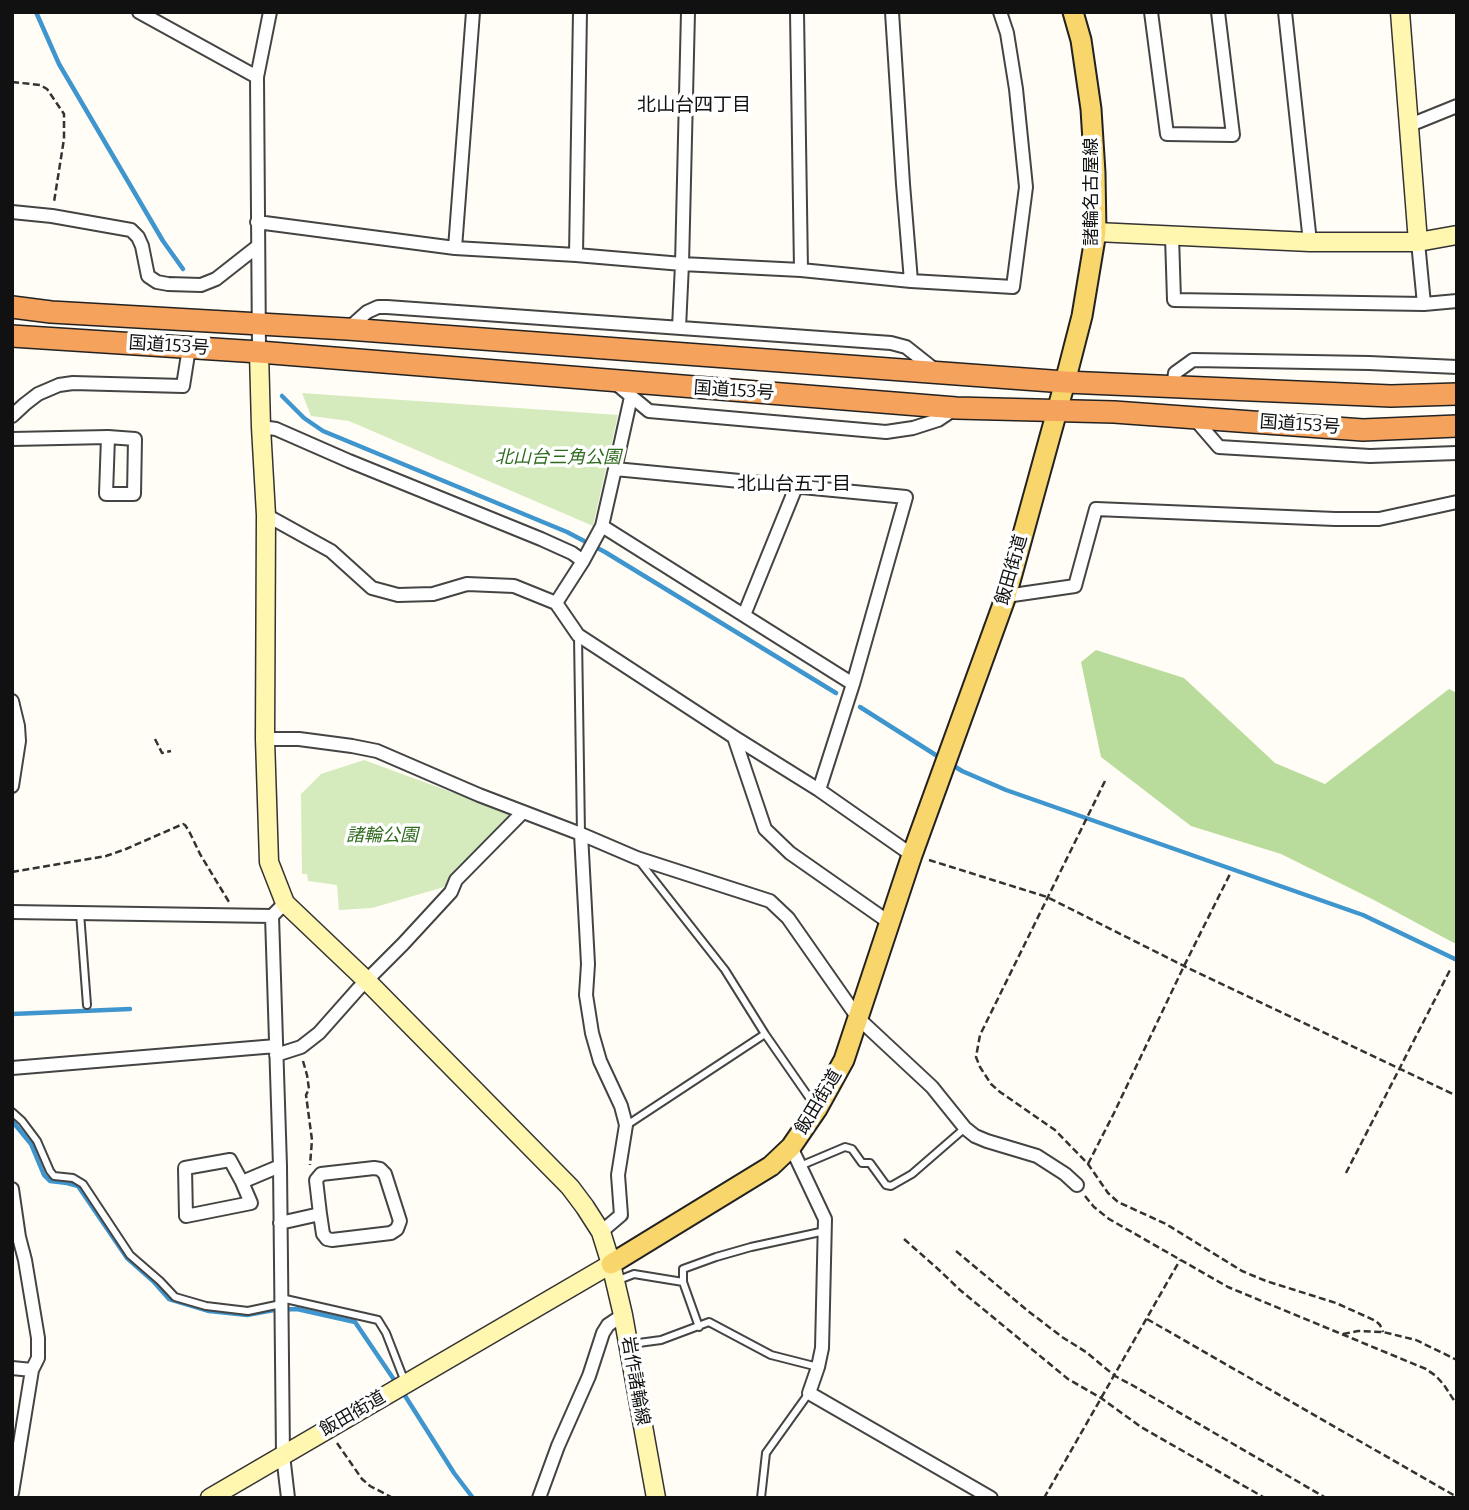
<!DOCTYPE html>
<meta charset="utf-8">
<style>
body{margin:0}
#map{position:relative;width:1469px;height:1510px;overflow:hidden;background:#fffdf5;font-family:Bitter,serif}
canvas{display:block}
.frame{position:absolute;inset:0;border:14px solid #111;pointer-events:none}
</style>
<div id="map">
<canvas width="1469" height="1510"></canvas>
<div class="frame"></div>
</div>
<script>
const ctx = document.querySelector('canvas').getContext('2d');
ctx.lineJoin = 'round';
function fillPath(path, color) {
  ctx.fillStyle = color;
  ctx.fill(path, 'evenodd');
}
function toPath(rows) {
  const path = new Path2D();
  for (const r of rows) {
    path.moveTo(r[0], r[1]);
    for (let i = 2; i < r.length; i += 2) path.lineTo(r[i], r[i + 1]);
  }
  return path;
}
function trace(path, color, width, dash) {
  ctx.strokeStyle = color;
  ctx.lineWidth = width;
  ctx.lineCap = dash ? 'butt' : 'round';
  ctx.setLineDash(dash || []);
  ctx.stroke(path);
}
function write(font, color, halo, rows, align = 'center') {
  ctx.font = font + ' Bitter,"Noto Sans JP",serif';
  ctx.lineWidth = 7;
  ctx.setLineDash([]);
  ctx.textBaseline = 'middle';
  ctx.strokeStyle = halo;
  ctx.fillStyle = color;
  for (const [text, x, y, turn = 0] of rows) {
    ctx.save();
    ctx.translate(x, y);
    ctx.rotate((+turn || 0) * Math.PI / 180);
    ctx.textAlign = isNaN(turn) ? turn : align;
    if (halo) ctx.strokeText(text, 0, 0);
    ctx.fillText(text, 0, 0);
    ctx.restore();
  }
}
const green = toPath([
 [302,393,618,415,593,526,349,421,311,416],
 [364,760,514,815,444,887,372,908,339,910,337,885,308,881,307,874,302,874,301,794,321,774]
]);
const forest = toPath([
 [1096,650,1184,678,1275,763,1325,784,1449,689,1457,693,1457,943,1454,943,1374,900,1281,854,1191,826,1101,757,1081,662]
]);
const stream = toPath([
 [36,12,59,64,163,241,183,269],
 [282,396,304,418,323,431,567,532,605,552,836,693],
 [860,707,942,759],
 [949,763,962,771,1006,790,1363,915,1457,960],
 [12,1014,130,1009],
 [12,1114,13,1122,31,1144,44,1175,50,1181,67,1183,78,1186,127,1258,153,1281,169,1299,209,1311,247,1315,274,1310,297,1309,355,1322,397,1384],
 [402,1391,454,1473,473,1498]
]);
const path = toPath([
 [12,82,40,85,47,89,64,114,64,139,54,202],
 [155,739,162,753,171,751],
 [1105,781,980,1035,976,1057,980,1067,991,1084,1000,1092,1055,1130,1088,1164,1108,1193,1118,1202,1166,1224,1242,1271,1266,1281,1336,1303,1376,1321,1380,1325,1383,1332],
 [929,860,1047,897,1184,966,1457,1096],
 [12,872,106,856,126,849,183,824,185,825,189,831,200,854,229,902],
 [303,1061,307,1075,309,1089,306,1095,312,1140,310,1165],
 [1088,1164,1114,1113,1184,966,1231,872],
 [1346,1173,1450,970],
 [1085,1196,1094,1207,1109,1219,1228,1287,1426,1369,1436,1376,1444,1385,1457,1405],
 [904,1239,938,1269,960,1290,1068,1379,1101,1398,1141,1427,1265,1498],
 [956,1251,1028,1311,1062,1337,1086,1352,1115,1376,1132,1385,1326,1498],
 [1147,1319,1457,1497],
 [1343,1334,1358,1331,1383,1332,1416,1340,1457,1360],
 [337,1443,362,1479,370,1486,393,1498],
 [1044,1498,1180,1260]
]);
const lane = toPath([
 [578,636,581,834],
 [640,862,725,970,765,1034,815,1106],
 [80,913,87,1005],
 [12,1112,22,1121,37,1141,50,1171,54,1176,73,1178,83,1184,130,1255,160,1281,175,1297,206,1306,248,1311,281,1304],
 [627,1125,765,1034],
 [800,1166,845,1147,852,1149,862,1163,870,1163,886,1185,891,1186,912,1174,965,1128],
 [616,1281,634,1274,683,1282,699,1327],
 [683,1282,683,1269,716,1257,751,1247,825,1231],
 [281,1298,378,1320,386,1333,405,1382],
 [631,1344,661,1340,709,1322,771,1355,818,1367],
 [761,1498,766,1453,809,1393]
]);
const street = toPath([
 [139,12,257,77],
 [797,12,801,270],
 [892,12,903,184,911,281],
 [1151,12,1167,134,1233,135,1218,12],
 [1285,12,1310,242],
 [1410,125,1457,106],
 [12,212,52,216,131,230,138,237,142,246,148,276,157,282,168,284,201,285,216,279,258,246],
 [257,222,455,248,576,255,682,264,801,270,911,281,1013,287,1026,187,1016,89,1007,33,1000,12],
 [1172,236,1174,300,1424,304,1457,301],
 [1418,242,1424,304],
 [455,248,473,12],
 [576,255,580,12],
 [679,328,682,264,688,12],
 [348,329,367,312,378,307,387,307,891,343,906,347,935,370],
 [259,352,257,77,270,12],
 [614,382,649,411,886,432,913,428,938,420,956,408],
 [1173,387,1175,373,1193,360,1369,363,1457,367],
 [12,416,25,404,38,394,59,385,73,383,183,386,189,348],
 [1194,418,1219,447,1370,456,1457,453],
 [261,427,276,429,349,461,541,539,572,553,583,561],
 [12,439,108,437,135,439,134,494,106,494,108,437],
 [615,469,631,397],
 [266,515,331,551,372,588,398,595,433,594,467,584,514,586,556,603,578,635,734,737,819,790,912,855],
 [602,526,853,684],
 [1006,596,1075,586,1096,509,1335,519,1379,519,1457,502],
 [556,603,583,561,602,526,615,469,906,497,853,684,819,790],
 [744,615,796,487],
 [12,701,18,726,19,741,12,786],
 [734,737,765,829,790,853,890,923],
 [265,739,299,739,352,746,377,751,479,795,581,834,637,858,770,901,788,918,858,1018,932,1087,965,1128,975,1136,987,1141,1037,1156,1065,1174,1077,1185],
 [581,834,588,964,586,995,592,1033,600,1061,621,1106,626,1125,618,1175,621,1215,601,1232],
 [285,903,272,916,280,1166,283,1455,288,1498],
 [12,912,272,916],
 [276,1055,301,1047,319,1033,358,989,403,944,451,892,456,880,523,812],
 [12,1068,276,1046],
 [791,1147,825,1219,822,1348,818,1367,809,1393,991,1498],
 [242,1182,251,1203,186,1216,185,1168,230,1160,242,1182,280,1166],
 [12,1189,19,1237,25,1260,38,1338,38,1358,32,1370,12,1493],
 [280,1223,320,1214,316,1180,321,1174,374,1168,380,1169,385,1174,400,1221,397,1229,391,1233,332,1240,327,1239,323,1234,320,1214],
 [12,1368,32,1370],
 [539,1498,558,1446,589,1376,603,1333,608,1325,623,1315]
]);
const secondary = toPath([
 [1400,12,1418,242],
 [1096,232,1310,242,1418,242,1457,235],
 [259,352,261,427,266,515,265,739,269,862,285,903,367,981,570,1187,585,1207,601,1232,611,1264,623,1315,656,1498],
 [210,1498,611,1264]
]);
const primary = toPath([
 [611,1264,771,1166,791,1147,817,1109,844,1060,912,855,1006,596,1065,382,1082,316,1096,232,1095,173,1091,109,1081,40,1073,12]
]);
const highway = toPath([
 [12,307,51,312,347,329,1065,382,1391,396,1457,394],
 [12,336,259,352,956,408,1114,412,1363,430,1457,426]
]);
const streetNames = [
 ["諸輪名古屋線",1092,192,-90],
 ["国道153号",169,346,4],
 ["国道153号",734,391,4],
 ["国道153号",1300,425,4],
 ["飯田街道",1012,570,-74],
 ["飯田街道",819,1102,-59],
 ["岩作諸輪線",635,1381,80],
 ["飯田街道",353,1414,-30]
];
const parkNames = [
 ["北山台三角公園",558,458],
 ["諸輪公園",382,836]
];
const neighbourhoodNames = [
 ["北山台四丁目",694,106],
 ["北山台五丁目",794,485]
];
fillPath(green, '#d5ebbd');
fillPath(forest, '#b9dc9c');
trace(stream, '#3f96cf', 4.5);
trace(lane, '#444', 10);
trace(street, '#444', 16);
trace(secondary, '#333', 21);
trace(primary, '#222', 23);
trace(highway, '#222', 24);
trace(path, '#333', 2.5, [7, 3.5]);
trace(lane, '#fff', 6);
trace(street, '#fff', 12);
trace(secondary, '#fff6b0', 18);
trace(primary, '#f9d66b', 19);
trace(highway, '#f5a25d', 21);
write('18px', '#111', '#fff', streetNames);
write('italic 18px', '#2f6b1f', '#fff', parkNames);
write('19px', '#111', '#fff', neighbourhoodNames);
</script>
